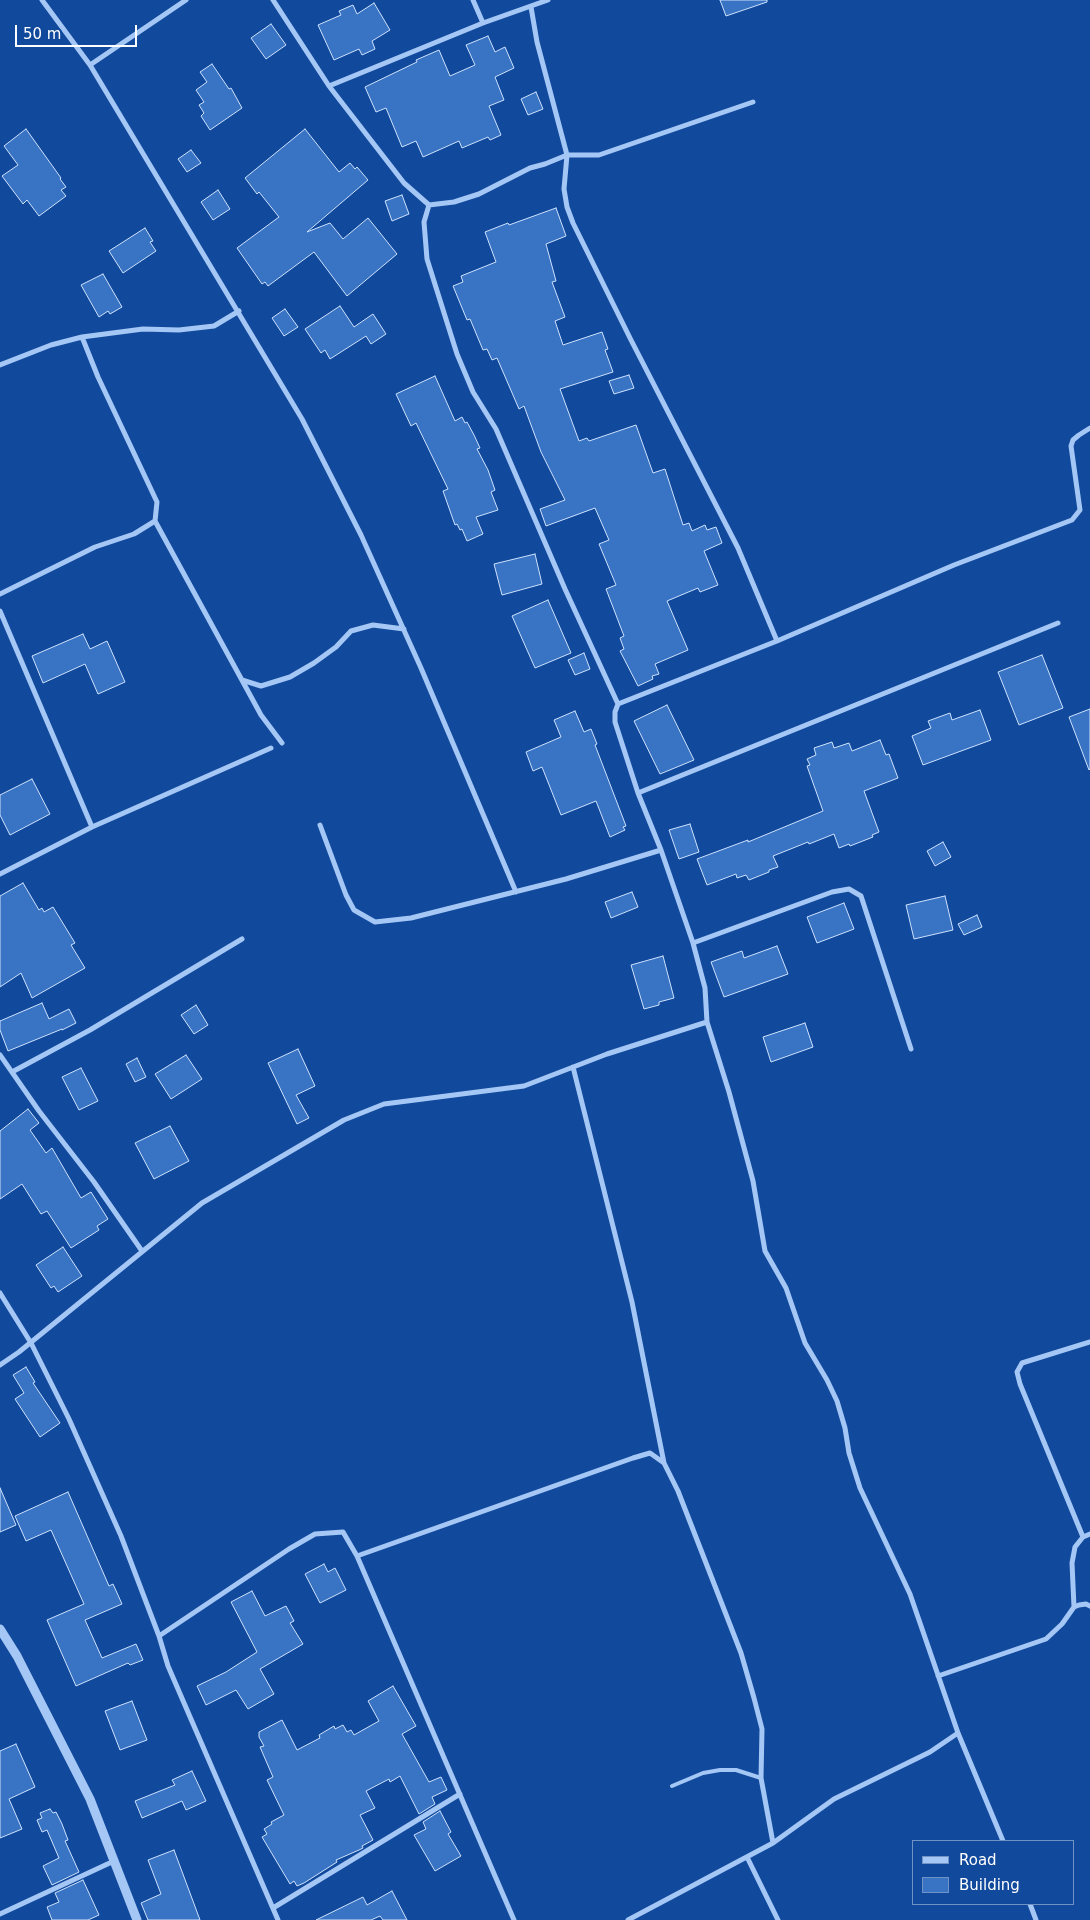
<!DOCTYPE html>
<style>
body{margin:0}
#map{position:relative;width:1090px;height:1920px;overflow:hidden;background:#11499c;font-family:"DejaVu Sans",sans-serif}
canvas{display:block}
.legend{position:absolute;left:912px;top:1840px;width:162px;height:65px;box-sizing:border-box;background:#11499c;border:1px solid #7092c4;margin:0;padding:6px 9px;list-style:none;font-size:15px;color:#fff}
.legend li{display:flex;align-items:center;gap:10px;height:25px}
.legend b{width:25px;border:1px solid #7092c4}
.scale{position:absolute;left:15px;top:25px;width:122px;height:22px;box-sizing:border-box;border:2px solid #fff;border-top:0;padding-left:6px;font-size:15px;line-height:18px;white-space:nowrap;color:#fff;-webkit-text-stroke:4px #11499c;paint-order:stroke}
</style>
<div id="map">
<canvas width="1090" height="1920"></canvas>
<ul class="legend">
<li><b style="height:6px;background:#a5c7f5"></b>Road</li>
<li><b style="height:14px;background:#3973c3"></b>Building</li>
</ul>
<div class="scale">50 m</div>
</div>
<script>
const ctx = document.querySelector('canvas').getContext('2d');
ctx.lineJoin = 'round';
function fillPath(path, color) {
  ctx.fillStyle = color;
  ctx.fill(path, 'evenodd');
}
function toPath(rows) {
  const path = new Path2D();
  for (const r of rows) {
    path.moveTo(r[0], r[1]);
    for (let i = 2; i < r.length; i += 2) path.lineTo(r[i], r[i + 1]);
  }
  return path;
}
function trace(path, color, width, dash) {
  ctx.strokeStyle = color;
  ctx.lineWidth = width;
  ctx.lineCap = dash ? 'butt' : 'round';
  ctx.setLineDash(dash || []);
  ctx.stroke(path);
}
const building = toPath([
 [720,0,767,0,767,2,726,16,720,0],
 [374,3,390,30,372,41,375,49,362,55,359,49,334,60,318,25,341,15,339,11,353,5,357,14,374,3],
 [271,24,286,45,266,59,251,38,271,24],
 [488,36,495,52,505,47,514,68,495,77,504,100,489,106,501,135,490,140,488,137,462,148,459,141,423,157,416,141,402,147,386,108,376,112,365,87,417,62,416,60,439,50,450,76,475,65,466,45,488,36],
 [212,64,229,89,231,88,242,108,210,130,201,116,204,113,199,105,204,102,196,90,207,82,200,72,212,64],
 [536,92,543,109,528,115,521,99,536,92],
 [26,129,61,178,60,179,66,187,61,190,66,196,39,216,27,200,23,204,2,176,18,165,4,146,26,129],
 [305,129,339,172,350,163,355,169,357,167,368,180,307,232,330,223,343,239,368,218,397,254,347,296,314,252,268,286,265,282,262,284,237,248,279,217,259,192,257,194,245,178,305,129],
 [191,150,201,163,187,172,178,159,191,150],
 [218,190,230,209,213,220,201,202,218,190],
 [402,195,409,214,392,221,385,201,402,195],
 [556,208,566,236,546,244,556,281,552,282,565,317,555,321,563,345,602,332,608,349,605,350,613,372,560,389,579,441,587,438,589,441,636,425,653,473,665,469,683,525,689,523,692,531,705,525,707,530,716,527,722,543,704,551,718,585,700,592,698,588,667,601,688,650,655,664,659,674,652,676,653,679,638,686,620,651,624,649,620,638,624,636,606,589,616,585,599,544,609,540,595,508,546,526,540,509,565,500,541,452,524,406,519,409,497,358,492,360,487,349,483,350,470,319,467,320,453,286,463,282,461,276,496,262,485,232,508,223,509,225,556,208],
 [145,228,153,241,150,242,156,251,123,273,109,251,145,228],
 [103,274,122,307,110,314,108,311,99,317,81,285,103,274],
 [340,306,354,327,373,314,386,334,371,344,366,336,330,359,325,350,321,353,305,329,340,306],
 [285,309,298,327,284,336,272,318,285,309],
 [629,375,634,388,614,394,609,381,629,375],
 [435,376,455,421,462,417,465,423,467,422,474,435,480,448,477,449,488,470,495,490,491,492,498,510,476,517,483,534,467,541,462,529,460,530,457,524,455,525,443,491,448,489,416,423,411,426,396,394,435,376],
 [535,554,542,584,502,595,494,564,535,554],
 [548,600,571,653,535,668,512,616,548,600],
 [83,634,90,649,107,641,125,682,98,694,85,664,43,683,32,656,83,634],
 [584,653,590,669,575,675,568,660,584,653],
 [1042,655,1063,708,1019,725,998,672,1042,655],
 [667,705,694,760,660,774,634,721,667,705],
 [1090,709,1090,769,1089,770,1069,717,1090,709],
 [980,710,991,740,923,765,912,736,931,728,928,721,950,713,952,720,980,710],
 [575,711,584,732,591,729,597,744,595,745,626,826,623,827,625,830,610,837,596,801,561,815,542,767,533,771,526,752,561,737,554,720,575,711],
 [880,740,886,755,889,754,898,778,864,791,879,832,872,835,873,837,850,846,849,844,839,848,834,834,809,844,808,842,773,856,778,867,769,870,769,872,749,880,746,875,737,878,736,874,707,885,697,859,748,840,748,842,823,811,807,766,810,765,807,759,816,755,814,748,832,742,834,748,849,743,852,751,880,740],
 [32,779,50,814,10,835,0,815,0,795,32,779],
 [690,824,699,852,679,859,669,830,690,824],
 [943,842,951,857,935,866,927,851,943,842],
 [23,883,39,910,42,908,44,912,53,907,75,943,71,945,85,968,32,998,21,973,0,987,0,896,23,883],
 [632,892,638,907,611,918,605,902,632,892],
 [945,896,953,930,914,939,906,905,945,896],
 [844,903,854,929,817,943,807,917,844,903],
 [977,915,982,927,964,935,958,924,977,915],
 [777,946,788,974,724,997,711,962,742,951,744,958,777,946],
 [663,956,674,998,659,1002,659,1005,644,1009,631,965,663,956],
 [42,1003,49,1019,69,1009,76,1023,62,1030,62,1029,8,1051,0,1030,0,1021,42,1003],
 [196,1005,208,1025,194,1034,181,1015,196,1005],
 [805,1023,813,1047,771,1062,763,1037,805,1023],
 [298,1049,315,1086,296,1095,309,1118,297,1124,268,1063,298,1049],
 [186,1055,202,1079,171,1099,155,1074,186,1055],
 [137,1058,146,1077,135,1082,126,1064,137,1058],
 [81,1068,98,1101,79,1110,62,1077,81,1068],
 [28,1109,39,1123,30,1130,46,1153,52,1148,81,1198,91,1192,108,1219,97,1226,99,1230,71,1248,47,1211,41,1214,22,1184,0,1199,0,1131,28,1109],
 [170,1126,189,1161,154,1179,135,1143,170,1126],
 [63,1247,82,1276,58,1292,54,1286,51,1288,36,1265,63,1247],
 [26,1367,35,1382,33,1383,60,1423,40,1437,15,1399,24,1393,13,1375,26,1367],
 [0,1488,16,1525,0,1532,0,1488],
 [68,1492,109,1586,113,1584,122,1604,85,1620,102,1658,136,1644,143,1660,130,1665,128,1663,76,1686,47,1620,84,1604,51,1530,26,1541,15,1516,68,1492],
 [324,1564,328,1572,335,1568,346,1590,320,1603,305,1574,324,1564],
 [252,1591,265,1616,286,1606,294,1621,290,1623,303,1644,260,1669,274,1694,248,1709,236,1690,206,1705,197,1686,226,1672,257,1652,231,1602,252,1591],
 [393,1686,416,1726,402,1734,429,1782,441,1777,447,1790,432,1797,435,1804,419,1814,400,1776,390,1782,389,1779,366,1791,375,1808,360,1815,373,1840,362,1846,363,1848,359,1850,336,1860,337,1862,304,1883,297,1886,294,1881,290,1884,262,1837,267,1834,264,1829,272,1824,271,1822,284,1815,267,1780,273,1777,260,1747,264,1746,259,1737,259,1732,282,1720,297,1750,320,1738,319,1735,334,1726,335,1729,343,1725,347,1732,351,1730,354,1735,379,1721,368,1701,393,1686],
 [132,1701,147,1740,120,1750,105,1711,132,1701],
 [16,1744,35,1787,9,1799,22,1829,0,1838,0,1751,16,1744],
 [192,1771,206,1801,186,1810,182,1801,142,1818,135,1801,175,1785,172,1780,192,1771],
 [50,1809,53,1813,56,1812,62,1824,68,1840,65,1841,79,1872,52,1885,43,1866,59,1858,47,1830,42,1832,37,1820,42,1818,40,1813,50,1809],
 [440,1811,451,1832,448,1834,461,1856,435,1871,414,1835,426,1829,423,1822,440,1811],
 [174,1850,200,1920,148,1920,141,1903,161,1894,148,1860,174,1850],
 [83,1880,99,1915,88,1920,52,1920,47,1907,59,1902,55,1893,83,1880],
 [392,1891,407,1920,383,1920,380,1916,371,1920,316,1920,363,1897,367,1905,392,1891]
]);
const service = toPath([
 [672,1786,703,1773,720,1770,736,1770,761,1778]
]);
const minor = toPath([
 [42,0,90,65,302,419,361,535,421,668,516,892],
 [273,0,329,86,404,183,429,205,454,202,479,194,530,168,545,164,567,155,599,155,753,102],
 [473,0,483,23],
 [531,7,537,42,567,155,564,189,567,207,573,223,631,340,738,548,777,641],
 [90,65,186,0],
 [329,86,483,23,548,0],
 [429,205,424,222,427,259,457,354,473,392,496,429,565,589,618,704],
 [0,365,51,345,82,337,143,329,179,330,214,326,239,311],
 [155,521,261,715,282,743],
 [0,594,95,547,134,534,155,521,157,502,98,377,82,337],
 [0,611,92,827],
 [242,680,261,686,290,677,314,663,336,647,351,631,373,625,404,629],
 [638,793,1058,623],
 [320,825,346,895,354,910,375,922,411,918,566,879,661,850],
 [0,874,92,827,271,748],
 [693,943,832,892,849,889,861,896,911,1049],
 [0,1055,39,1111,94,1182,142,1251],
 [573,1067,632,1302,664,1463],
 [12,1072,90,1030,242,939],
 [0,1293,31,1343,69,1419,121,1536,159,1636,168,1666,278,1920],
 [0,1365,19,1352,202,1203,344,1120,384,1104,524,1086,607,1054,707,1022],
 [1083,1537,1020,1384,1017,1372,1022,1363,1090,1342],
 [357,1556,633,1458,650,1453,664,1463,678,1491,741,1653,754,1698,762,1729,761,1778,773,1843],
 [1074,1607,1072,1563,1075,1547,1083,1537,1090,1534],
 [159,1636,289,1549,315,1534,343,1532,357,1556,514,1920],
 [938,1676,1046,1639,1062,1624,1074,1607,1079,1605,1086,1604,1090,1606],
 [1003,1841,958,1733,910,1594,860,1488,849,1453,845,1428,837,1401,827,1380,805,1343,786,1288,765,1251,753,1181,729,1092,707,1022,705,988,693,943,661,850,638,793,615,722,615,712,618,704,777,641,954,565,1072,520,1080,510,1071,446,1073,440,1079,435,1090,428],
 [747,1857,778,1920],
 [1030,1904,1036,1920],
 [273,1908,460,1794],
 [0,1914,114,1861],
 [628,1920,773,1843,834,1799,930,1752,958,1733]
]);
const tertiary = toPath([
 [0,1629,17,1656,90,1799,137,1920]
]);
fillPath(building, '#3973c3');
trace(building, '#cee2fe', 1);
trace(service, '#a5c7f5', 4);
trace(minor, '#a5c7f5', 5);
trace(tertiary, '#a5c7f5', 9);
</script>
